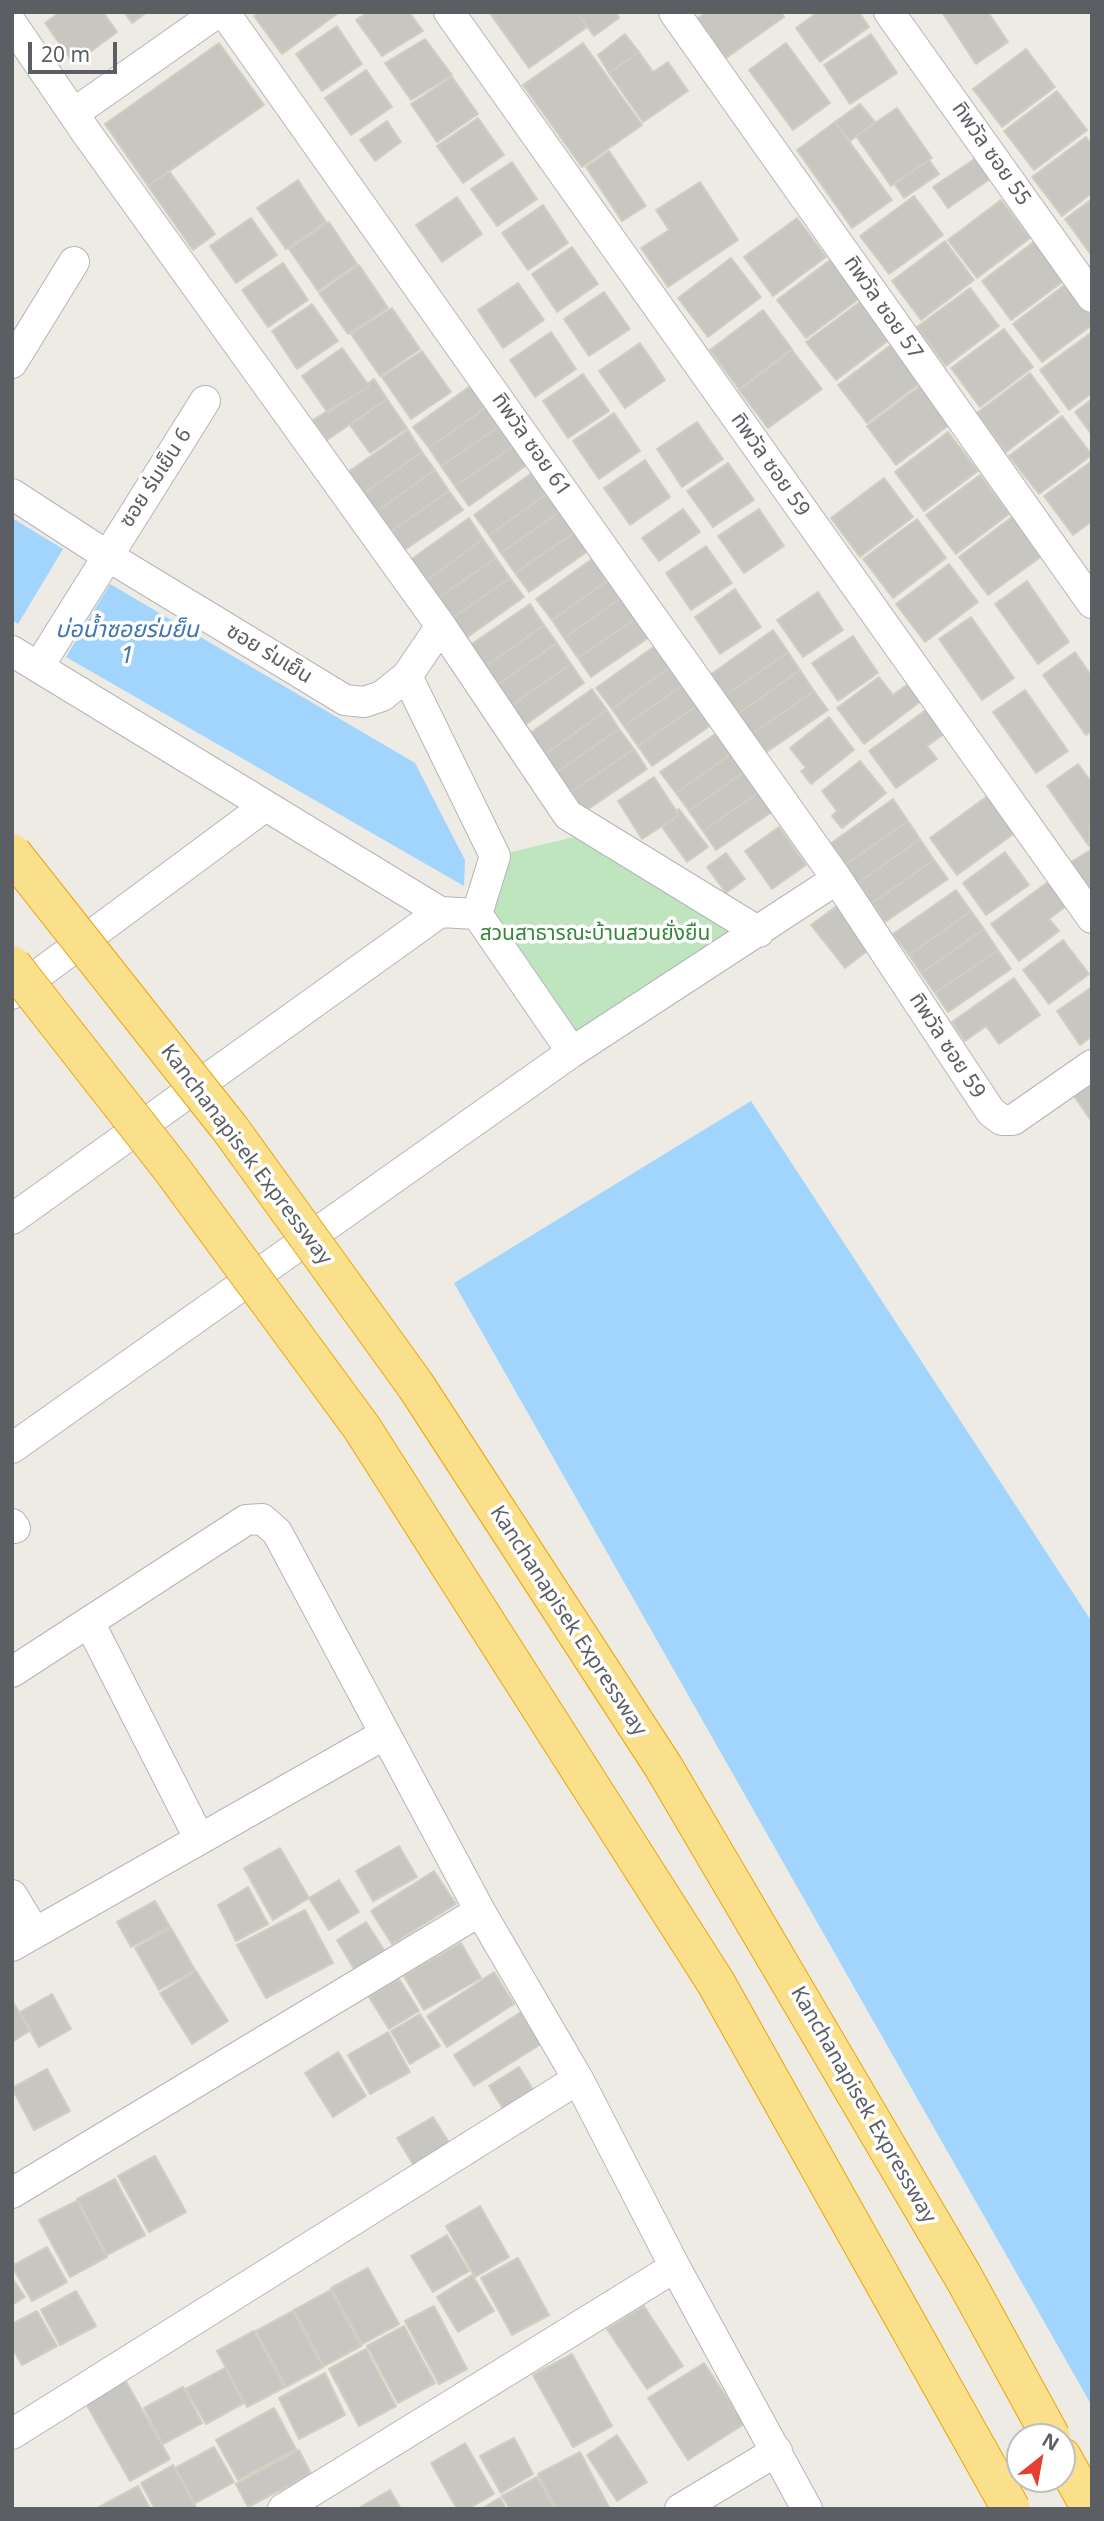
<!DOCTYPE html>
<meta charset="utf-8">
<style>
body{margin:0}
#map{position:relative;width:1104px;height:2521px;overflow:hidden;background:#edebe3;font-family:"Noto Sans",sans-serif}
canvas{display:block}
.frame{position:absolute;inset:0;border:14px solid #5b5e63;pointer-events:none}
.north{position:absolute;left:1006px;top:2423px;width:70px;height:70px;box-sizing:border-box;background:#fff;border:2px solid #bdbfc1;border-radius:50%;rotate:31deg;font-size:19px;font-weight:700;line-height:28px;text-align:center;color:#5b5e63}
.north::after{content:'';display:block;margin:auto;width:24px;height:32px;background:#e63f30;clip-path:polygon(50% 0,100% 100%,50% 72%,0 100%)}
.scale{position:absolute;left:28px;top:42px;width:89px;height:32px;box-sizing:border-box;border:4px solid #5b5e63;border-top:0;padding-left:9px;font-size:21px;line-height:24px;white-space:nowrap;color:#5b5e63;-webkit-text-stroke:5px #fff;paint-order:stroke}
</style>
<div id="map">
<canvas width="1104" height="2521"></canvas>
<div class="frame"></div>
<div class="north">N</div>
<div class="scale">20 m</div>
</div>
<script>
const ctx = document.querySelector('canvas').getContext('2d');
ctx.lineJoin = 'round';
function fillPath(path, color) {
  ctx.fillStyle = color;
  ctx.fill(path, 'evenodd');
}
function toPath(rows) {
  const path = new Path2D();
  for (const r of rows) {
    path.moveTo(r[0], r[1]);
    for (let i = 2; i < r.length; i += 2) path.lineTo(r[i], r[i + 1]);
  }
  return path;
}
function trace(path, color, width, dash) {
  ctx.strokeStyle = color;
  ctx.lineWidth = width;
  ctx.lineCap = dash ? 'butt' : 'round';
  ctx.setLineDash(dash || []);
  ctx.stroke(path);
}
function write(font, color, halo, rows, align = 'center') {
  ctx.font = font + ' "Noto Sans","Noto Sans Thai",sans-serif';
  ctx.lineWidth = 7;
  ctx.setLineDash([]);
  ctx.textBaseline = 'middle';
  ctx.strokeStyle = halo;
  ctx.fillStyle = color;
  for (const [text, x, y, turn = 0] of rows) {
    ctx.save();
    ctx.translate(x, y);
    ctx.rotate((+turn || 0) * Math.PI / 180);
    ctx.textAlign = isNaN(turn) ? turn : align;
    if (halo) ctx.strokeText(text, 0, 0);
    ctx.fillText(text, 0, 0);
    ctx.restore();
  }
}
const green = toPath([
 [595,832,759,932,572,1052,477,914,495,856]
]);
const water = toPath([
 [12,518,63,549,18,624,12,620],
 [110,584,415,763,465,860,464,886,66,657],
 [751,1101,1092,1622,1092,2406,454,1283]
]);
const building = toPath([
 [60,12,103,12,117,32,74,64,45,23,60,12],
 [124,12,147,12,132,23,124,12],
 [260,12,336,12,337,14,282,54,254,16,260,12],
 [368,12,409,12,423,31,382,56,356,20,368,12],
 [489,12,577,12,587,27,529,68,489,12],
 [577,12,616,12,619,18,594,36,577,12],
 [706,12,781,12,784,17,726,58,697,19,706,12],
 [818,12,859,12,869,27,820,62,796,28,818,12],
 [942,12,988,12,1008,42,976,64,942,12],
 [337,26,362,64,322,91,296,54,337,26],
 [625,34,639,52,609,73,598,55,625,34],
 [871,34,897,73,850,104,824,65,871,34],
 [425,39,452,75,411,100,385,63,425,39],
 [219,43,264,105,148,186,105,124,219,43],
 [583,43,642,125,582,167,523,85,583,43],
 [786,43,830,103,793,130,749,70,786,43],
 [1026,49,1055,87,1002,127,973,89,1026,49],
 [639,52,653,72,668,62,688,91,643,122,609,73,639,52],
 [366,70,392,107,351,135,325,98,366,70],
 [452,77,478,114,437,142,411,104,452,77],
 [1057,91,1087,130,1034,170,1004,131,1057,91],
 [860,104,875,122,850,141,835,122,860,104],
 [897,108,932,158,891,186,856,136,897,108],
 [478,118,504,155,463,183,437,146,478,118],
 [387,121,401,142,375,161,360,140,387,121],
 [835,122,892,200,852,228,797,150,835,122],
 [1086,137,1092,145,1092,193,1062,216,1032,177,1086,137],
 [609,151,646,206,622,221,586,167,609,151],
 [976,158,990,179,948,208,933,187,976,158],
 [929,160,939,174,904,198,894,183,929,160],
 [512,162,537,199,497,226,471,189,512,162],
 [169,171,215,234,193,250,148,186,169,171],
 [298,180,326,222,286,249,257,208,298,180],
 [700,182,738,240,668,287,641,248,669,230,656,210,700,182],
 [914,196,943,235,889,274,860,236,914,196],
 [457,197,482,234,442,262,416,225,457,197],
 [1092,199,1092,256,1065,219,1092,199],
 [1001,200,1030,238,977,278,948,240,1001,200],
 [543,205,568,243,528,270,502,233,543,205],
 [251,218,277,255,236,283,210,246,251,218],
 [797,218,826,257,773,296,744,257,797,218],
 [329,222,357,264,318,291,289,249,329,222],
 [945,241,974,280,921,320,892,281,945,241],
 [1035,241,1065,280,1011,320,982,281,1035,241],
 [572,247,598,284,557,312,532,274,572,247],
 [731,258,761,297,708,337,678,298,731,258],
 [830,260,860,298,806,338,777,300,830,260],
 [283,263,308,300,268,327,242,290,283,263],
 [359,265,388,308,348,334,319,293,359,265],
 [518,283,544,320,503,348,478,310,518,283],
 [1066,284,1092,318,1092,325,1042,362,1013,324,1066,284],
 [970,288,999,326,946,366,917,327,970,288],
 [604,292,630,329,589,356,564,319,604,292],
 [860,302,889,340,836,380,806,342,860,302],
 [312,304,338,341,297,369,272,331,312,304],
 [392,308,420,349,380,376,351,334,392,308],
 [763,310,792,349,739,389,710,350,763,310],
 [1004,329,1033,367,980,407,951,368,1004,329],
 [551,332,576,369,535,397,510,360,551,332],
 [1092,332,1092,393,1069,410,1040,370,1092,332],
 [640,343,665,380,625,408,599,371,640,343],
 [891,345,920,383,867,423,838,385,891,345],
 [342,348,369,386,328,413,302,376,342,348],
 [792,350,822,389,768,428,739,390,792,350],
 [422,351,451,392,411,419,382,377,422,351],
 [1030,373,1059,412,1006,452,977,413,1030,373],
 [583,374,609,411,568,438,543,401,583,374],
 [374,379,387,399,327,440,313,420,369,386,367,384,374,379],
 [476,382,491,404,429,448,413,427,476,382],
 [920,386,949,425,896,465,867,426,920,386],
 [387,399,407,428,370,453,350,425,387,399],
 [1092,399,1092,435,1075,412,1092,399],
 [491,404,504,423,441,466,429,448,491,404],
 [614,413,640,451,599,479,573,441,614,413],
 [1062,416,1092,455,1039,494,1009,456,1062,416],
 [697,422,723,459,682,487,657,449,697,422],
 [504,423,518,443,455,486,441,466,504,423],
 [408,430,422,452,360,496,344,475,408,430],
 [948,432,978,471,924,511,895,472,948,432],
 [518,443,531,462,469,506,455,486,518,443],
 [422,452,435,470,373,514,360,496,422,452],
 [645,460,670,497,630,525,604,488,645,460],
 [1092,461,1092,521,1073,535,1044,496,1092,461],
 [728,463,754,500,713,527,687,491,728,463],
 [537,469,551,491,489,535,474,515,537,469],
 [435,470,449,491,387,534,373,514,435,470],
 [980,475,1009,514,956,554,926,515,980,475],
 [884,478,913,517,860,557,831,518,884,478],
 [449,491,463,510,400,553,387,534,449,491],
 [551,491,564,509,501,553,489,535,551,491],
 [564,509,578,530,515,573,501,553,564,509],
 [683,509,700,532,659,561,642,538,683,509],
 [759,509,784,546,744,573,718,536,759,509],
 [1012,517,1042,556,988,595,959,557,1012,517],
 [469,518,483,539,422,584,406,563,469,518],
 [917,519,946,558,893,598,863,559,917,519],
 [578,530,591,549,529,592,515,573,578,530],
 [483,539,496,558,434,601,422,584,483,539],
 [706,546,732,583,691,610,666,573,706,546],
 [599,554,614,576,552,620,536,599,599,554],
 [496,558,510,578,448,621,434,601,496,558],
 [949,564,978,602,925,642,896,604,949,564],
 [614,576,627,594,564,638,552,620,614,576],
 [510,578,524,597,462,641,448,621,510,578],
 [1027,581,1069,642,1038,664,995,604,1027,581],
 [735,589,761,627,720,654,695,617,735,589],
 [818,592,843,630,803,657,777,620,818,592],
 [627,594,641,615,578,658,564,638,627,594],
 [530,604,544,625,482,669,466,648,530,604],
 [641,615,654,634,591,677,578,658,641,615],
 [971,617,1014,678,982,700,939,639,971,617],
 [544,625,557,643,494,687,482,669,544,625],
 [773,630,788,652,725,696,710,675,773,630],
 [853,636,878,673,838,701,812,663,853,636],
 [557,643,571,664,509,707,494,687,557,643],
 [659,643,674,664,612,709,596,688,659,643],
 [788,652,800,670,738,714,725,696,788,652],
 [1075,652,1092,677,1092,731,1086,735,1043,675,1075,652],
 [571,664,584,683,522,727,509,707,571,664],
 [674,664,686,683,624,726,612,709,674,664],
 [800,670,814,691,752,734,738,714,800,670],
 [879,677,893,695,908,684,921,701,864,744,837,708,879,677],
 [686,683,701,703,638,746,624,726,686,683],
 [592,689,607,710,544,755,529,734,592,689],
 [1025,690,1068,751,1036,773,993,712,1025,690],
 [814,691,828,710,765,753,752,734,814,691],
 [701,703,714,723,652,766,638,746,701,703],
 [607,710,619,729,557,772,544,755,607,710],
 [926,710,944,734,927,746,937,759,896,788,869,751,926,710],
 [829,717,854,750,811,784,801,771,806,768,790,748,829,717],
 [724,728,738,749,676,793,660,772,724,728],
 [619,729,634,749,571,792,557,772,619,729],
 [634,749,647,769,584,812,571,792,634,749],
 [738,749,751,767,689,811,676,793,738,749],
 [860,761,886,793,842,828,832,816,837,811,822,791,860,761],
 [1078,764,1092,783,1089,846,1047,786,1078,764],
 [751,767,765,788,703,831,689,811,751,767],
 [654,777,679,815,642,839,618,801,654,777],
 [765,788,779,807,716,850,703,831,765,788],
 [989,795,1016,832,957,875,930,838,989,795],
 [893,799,908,821,845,865,830,844,893,799],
 [679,809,708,847,687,862,662,827,679,815,676,811,679,809],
 [908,821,920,839,858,883,845,865,908,821],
 [779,827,806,865,772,889,745,851,779,827],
 [920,839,934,860,872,903,858,883,920,839],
 [1092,849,1092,892,1071,862,1092,849],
 [1005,852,1029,885,986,915,963,883,1005,852],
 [726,853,745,879,726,893,707,867,726,853],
 [934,860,948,879,885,922,872,903,934,860],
 [1048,882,1066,906,1049,919,1059,931,1019,961,991,924,1048,882],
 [956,890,971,911,909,955,893,934,956,890],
 [838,905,871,948,845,968,811,925,838,905],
 [971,911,984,929,921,973,909,955,971,911],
 [984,929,998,950,935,993,921,973,984,929],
 [1063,940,1089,974,1049,1004,1023,970,1063,940],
 [998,950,1011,969,948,1012,935,993,998,950],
 [1014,978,1040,1015,999,1044,986,1026,965,1041,952,1022,1014,978],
 [1092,987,1092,1036,1080,1045,1057,1011,1092,987],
 [1092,1084,1092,1122,1074,1096,1092,1084],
 [399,1846,417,1877,373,1901,356,1871,399,1846],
 [280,1848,309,1898,273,1920,244,1868,280,1848],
 [434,1871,456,1904,392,1944,371,1911,434,1871],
 [339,1880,359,1912,329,1930,309,1898,339,1880],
 [248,1887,268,1924,236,1941,218,1905,248,1887],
 [155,1901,170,1927,131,1947,117,1922,155,1901],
 [305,1910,333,1963,266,1998,237,1945,305,1910],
 [366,1922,386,1953,356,1972,337,1940,366,1922],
 [171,1928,195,1970,159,1990,135,1948,171,1928],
 [461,1943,481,1978,424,2010,404,1976,461,1943],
 [196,1971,228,2021,192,2044,160,1993,196,1971],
 [494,1972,514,2004,447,2047,427,2016,494,1972],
 [399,1979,419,2011,389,2029,369,1997,399,1979],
 [52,1994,71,2029,39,2047,20,2012,52,1994],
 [12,2001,31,2030,12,2042,12,2001],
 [521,2012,541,2044,474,2086,454,2055,521,2012],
 [420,2014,440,2046,410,2064,391,2031,420,2014],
 [388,2032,410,2072,370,2094,348,2055,388,2032],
 [338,2052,366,2096,333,2117,305,2073,338,2052],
 [519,2067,539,2099,509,2118,489,2086,519,2067],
 [47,2069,70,2111,34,2130,12,2088,47,2069],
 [433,2117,455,2152,419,2174,397,2138,433,2117],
 [155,2156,186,2212,149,2232,118,2176,155,2156],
 [115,2179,145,2235,107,2255,77,2199,115,2179],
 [77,2201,107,2257,70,2277,39,2220,77,2201],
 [480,2206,509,2257,475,2277,446,2226,480,2206],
 [447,2235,469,2271,433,2292,411,2256,447,2235],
 [47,2247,67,2282,32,2301,12,2266,47,2247],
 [518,2258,549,2315,512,2335,481,2278,518,2258],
 [368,2268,399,2324,362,2344,331,2288,368,2268],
 [472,2275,494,2311,458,2332,437,2297,472,2275],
 [12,2278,25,2297,12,2305,12,2278],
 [331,2290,361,2346,324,2366,294,2310,331,2290],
 [76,2291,96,2326,60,2345,41,2310,76,2291],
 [434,2306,467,2369,439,2384,405,2321,434,2306],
 [644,2306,683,2366,647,2389,607,2329,644,2306],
 [37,2311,57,2346,22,2365,12,2348,12,2324,37,2311],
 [293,2311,323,2367,286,2387,256,2331,293,2311],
 [404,2326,435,2383,398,2403,367,2346,404,2326],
 [254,2331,285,2387,247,2407,217,2351,254,2331],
 [366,2349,396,2406,359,2426,329,2369,366,2349],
 [572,2354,612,2426,573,2447,533,2375,572,2354],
 [704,2363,744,2424,688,2460,648,2398,704,2363],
 [225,2368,244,2403,206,2424,186,2389,225,2368],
 [325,2373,345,2415,299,2439,279,2398,325,2373],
 [125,2380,170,2459,130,2481,85,2402,125,2380],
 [183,2387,202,2423,163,2444,144,2408,183,2387],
 [274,2408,296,2449,238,2480,216,2440,274,2408],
 [617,2435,647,2482,617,2501,587,2455,617,2435],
 [514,2438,533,2474,501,2493,480,2456,514,2438],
 [465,2443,494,2494,468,2509,457,2509,431,2463,465,2443],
 [214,2447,234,2482,195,2503,175,2468,214,2447],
 [299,2450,311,2474,248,2507,236,2484,299,2450],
 [580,2452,610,2509,556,2509,538,2474,580,2452],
 [173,2465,197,2509,155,2509,141,2483,173,2465],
 [537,2477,555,2509,510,2509,502,2496,537,2477],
 [138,2486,150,2509,99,2509,99,2507,138,2486],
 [390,2490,401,2509,357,2509,390,2490],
 [500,2498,506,2509,481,2509,500,2498]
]);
const minor = toPath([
 [224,12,837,879,991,1112,1002,1120,1013,1120,1092,1065],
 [449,12,1092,918],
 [674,12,1092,603],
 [889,12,1092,297],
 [12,24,88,135,441,626,568,815,759,932],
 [74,113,218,12],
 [12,363,74,262],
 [12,494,106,555,345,700,364,702,382,696,407,676,441,626],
 [12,651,440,912,477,914],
 [39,666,205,401],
 [407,676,495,856,477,914,572,1052],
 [12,994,264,807],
 [12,1219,440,912],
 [12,1448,572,1052,837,879],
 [12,1524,15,1528],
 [89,1622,199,1838],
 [12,1672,246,1520,262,1519,277,1532,480,1911,578,2079,675,2267,807,2509],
 [12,1895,35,1933],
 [12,1946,385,1734],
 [12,2193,480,1911],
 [12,2434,578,2079],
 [283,2509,675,2267],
 [680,2509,777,2451]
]);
const motorway = toPath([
 [1062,2457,1091,2509]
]);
const motorwayBridge = toPath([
 [12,853,231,1130,416,1386,663,1766,964,2278,1051,2437],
 [12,965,171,1168,362,1428,716,1983,1011,2509]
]);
const streetNames = [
 ["ทิพวัล ซอย 55",991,154,55],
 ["ทิพวัล ซอย 57",883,308,55],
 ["ทิพวัล ซอย 61",531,445,55],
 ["ทิพวัล ซอย 59",770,465,55],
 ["ซอย ร่มเย็น 6",156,478,-57],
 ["ซอย ร่มเย็น",269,654,31],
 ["ทิพวัล ซอย 59",947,1046,57],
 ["Kanchanapisek Expressway",246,1155,53],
 ["Kanchanapisek Expressway",568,1621,57],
 ["Kanchanapisek Expressway",863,2105,60]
];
const parkNames = [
 ["สวนสาธารณะบ้านสวนยั่งยืน",595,934]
];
const waterNames = [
 ["บ่อน้ำซอยร่มย็น",127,630],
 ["1",127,656]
];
fillPath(green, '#bfe5bf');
fillPath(water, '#a2d5fe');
fillPath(building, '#c8c6c0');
trace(building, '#d2cdc1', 2);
trace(minor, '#b3b5ba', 32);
trace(motorway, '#eca504', 40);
trace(minor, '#fff', 30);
trace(motorway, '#fbe08c', 38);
trace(motorwayBridge, '#eca504', 40, []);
trace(motorwayBridge, '#fbe08c', 38);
write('21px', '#5b5e63', '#fff', streetNames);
write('21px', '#37863b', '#fff', parkNames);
write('italic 23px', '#4075af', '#fff', waterNames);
</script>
